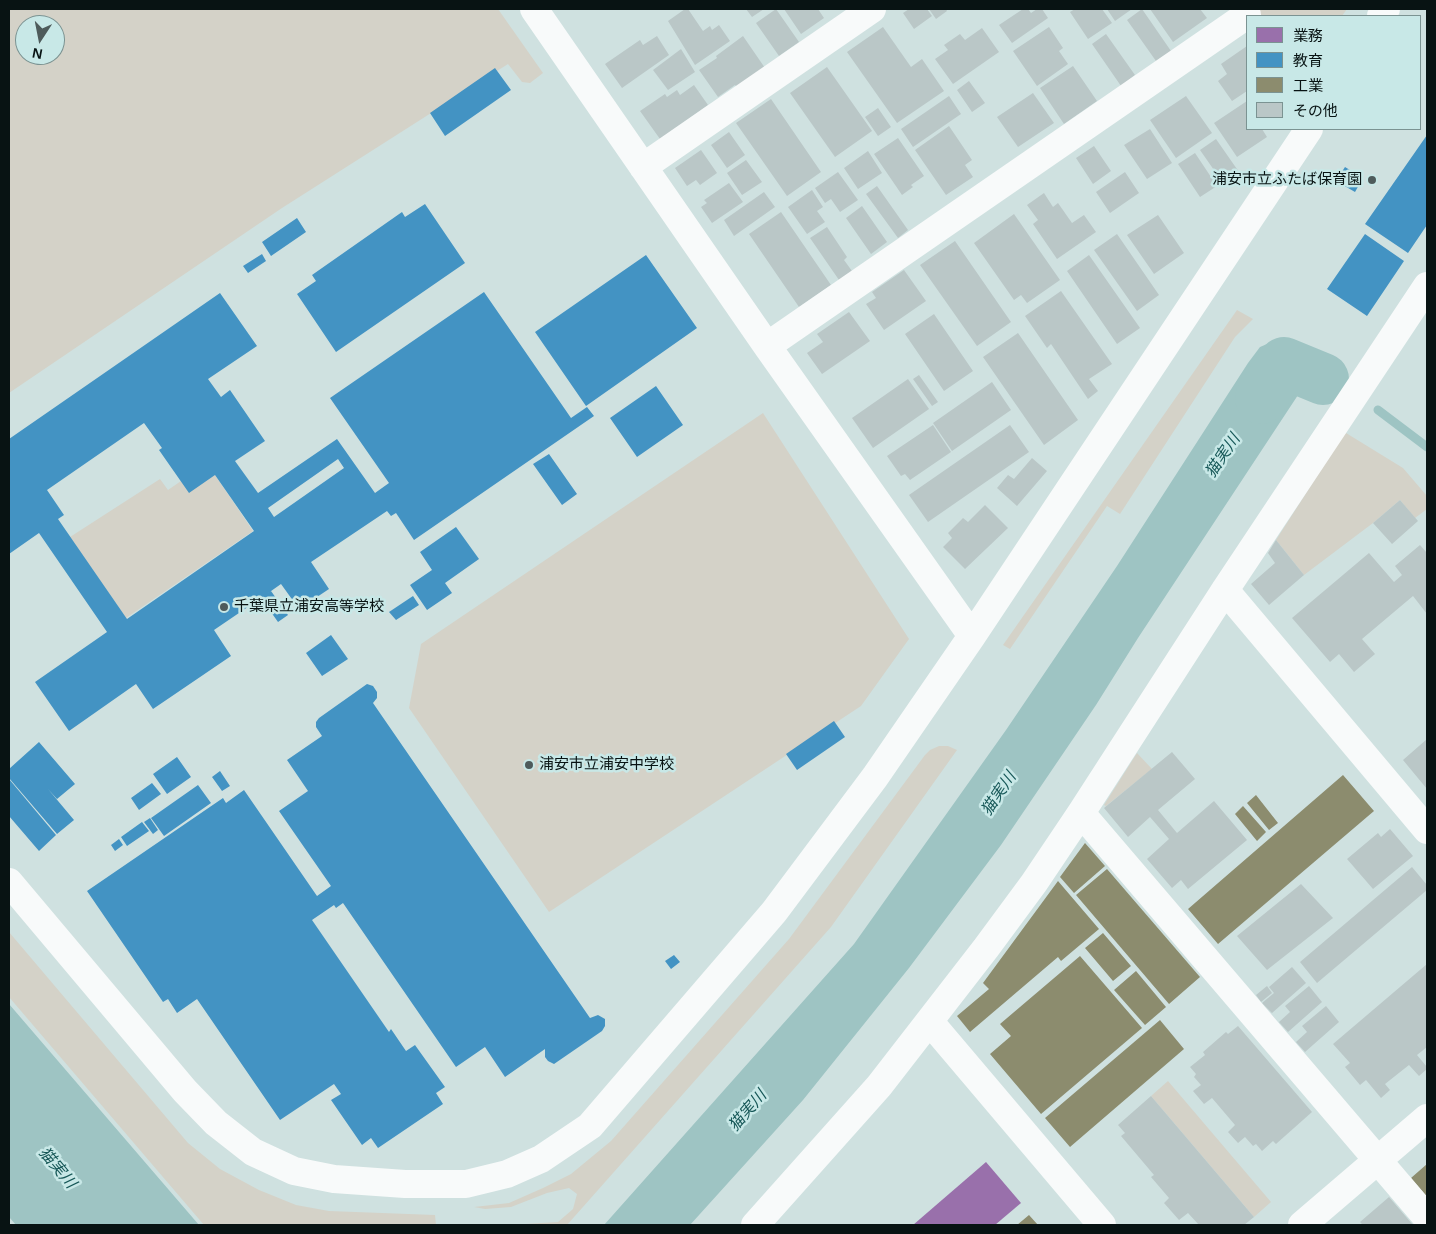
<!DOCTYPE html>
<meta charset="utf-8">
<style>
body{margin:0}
#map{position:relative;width:1436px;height:1234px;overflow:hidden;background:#cfe1e0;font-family:Arial,"Noto Sans JP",sans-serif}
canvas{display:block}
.frame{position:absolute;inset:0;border:10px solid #081313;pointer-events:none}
.legend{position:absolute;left:1246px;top:15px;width:175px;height:115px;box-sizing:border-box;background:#c8e8e7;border:1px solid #7b9392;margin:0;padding:6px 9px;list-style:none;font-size:15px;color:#081313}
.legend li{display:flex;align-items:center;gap:10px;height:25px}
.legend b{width:25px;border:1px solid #7b9392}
.north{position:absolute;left:15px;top:15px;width:50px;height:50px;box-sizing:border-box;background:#c8e8e7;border:1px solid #7b9392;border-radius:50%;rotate:191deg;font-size:14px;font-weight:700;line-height:20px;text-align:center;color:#081313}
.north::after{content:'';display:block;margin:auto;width:18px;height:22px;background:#4e5b5b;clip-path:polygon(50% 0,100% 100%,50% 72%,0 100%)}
</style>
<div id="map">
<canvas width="1436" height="1234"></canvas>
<div class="frame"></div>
<ul class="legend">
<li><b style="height:14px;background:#9970ab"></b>業務</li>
<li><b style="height:14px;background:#4393c3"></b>教育</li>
<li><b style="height:14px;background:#8c8c6e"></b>工業</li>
<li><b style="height:14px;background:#bac7c7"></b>その他</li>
</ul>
<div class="north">N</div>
</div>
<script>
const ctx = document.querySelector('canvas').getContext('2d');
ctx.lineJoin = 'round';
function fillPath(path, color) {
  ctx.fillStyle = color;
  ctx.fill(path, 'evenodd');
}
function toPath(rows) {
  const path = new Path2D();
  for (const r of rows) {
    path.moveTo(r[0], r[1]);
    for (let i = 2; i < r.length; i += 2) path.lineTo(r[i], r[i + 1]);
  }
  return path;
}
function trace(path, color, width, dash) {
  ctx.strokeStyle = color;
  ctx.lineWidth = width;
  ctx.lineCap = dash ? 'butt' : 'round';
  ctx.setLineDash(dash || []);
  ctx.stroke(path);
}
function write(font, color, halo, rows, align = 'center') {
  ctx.font = font + ' Arial,"Noto Sans JP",sans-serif';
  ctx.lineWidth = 5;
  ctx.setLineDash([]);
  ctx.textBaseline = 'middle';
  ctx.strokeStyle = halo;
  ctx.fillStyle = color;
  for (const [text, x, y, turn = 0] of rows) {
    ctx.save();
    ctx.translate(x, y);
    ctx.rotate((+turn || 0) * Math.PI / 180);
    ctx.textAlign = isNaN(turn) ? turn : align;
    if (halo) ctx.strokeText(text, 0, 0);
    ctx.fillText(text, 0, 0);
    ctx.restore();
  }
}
const green = toPath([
 [9,9,498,9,543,73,530,83,522,82,508,64,282,208,9,393],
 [25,25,55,25,55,55,25,55],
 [1257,9,1347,9,1342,16,1262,16],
 [1237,310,1253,319,1235,337,1120,514,1107,506,1010,649,1003,645],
 [763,413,909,639,861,706,549,912,409,708,421,644],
 [1346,433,1403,468,1427,496,1427,509,1415,518,1400,500,1373,523,1304,575,1276,540,1342,437],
 [215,475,253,531,126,618,70,537,160,479,168,490,181,481],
 [939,746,948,746,957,750,831,927,567,1225,509,1225,558,1222,573,1209,577,1194,569,1188,547,1193,511,1207,485,1209,474,1207,509,1203,543,1188,571,1174,611,1141,789,939,925,755,930,750],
 [1137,753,1152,769,1106,806,1104,805],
 [9,932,188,1143,220,1169,259,1190,296,1205,329,1211,435,1215,436,1225,204,1225,9,997],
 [1168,1081,1271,1202,1254,1217,1151,1096]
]);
const water = toPath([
 [1281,338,1303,344,1326,357,1300,392,1138,638,1096,705,1001,845,909,968,803,1100,690,1225,604,1225,854,944,1006,730,1117,566,1248,363,1260,347],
 [9,1004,199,1225,16,1225,9,1217]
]);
const offices = toPath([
 [986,1162,1021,1203,995,1225,913,1225]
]);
const schools = toPath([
 [495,68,511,90,445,136,430,113],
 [1427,135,1427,225,1408,253,1365,224],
 [1345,167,1363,178,1355,192,1336,181],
 [425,204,465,263,336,352,297,294,316,281,312,275,402,212,405,217],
 [297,218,306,232,271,256,262,242],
 [1365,234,1404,261,1367,316,1327,289],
 [262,254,266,261,248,273,243,266],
 [646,255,697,328,586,406,535,332],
 [484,292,571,418,587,407,594,416,414,540,396,513,391,516,387,511,311,562,329,589,299,609,281,584,264,596,271,591,288,615,278,622,261,598,214,630,231,656,153,709,136,684,69,731,35,682,107,632,39,533,9,554,9,439,220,293,257,346,208,379,221,397,230,390,265,441,235,461,258,493,337,439,375,493,389,483,330,398],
 [144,423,162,448,159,450,189,493,215,475,254,531,127,619,58,519,64,515,47,490],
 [338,459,344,468,274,517,268,508],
 [656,386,683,425,637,457,610,418],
 [549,454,577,494,562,505,533,464],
 [456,527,479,559,445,583,452,593,427,610,410,585,432,570,420,552],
 [413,596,419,605,396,620,389,612],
 [331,635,348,659,322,676,306,653],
 [367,684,373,686,377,692,377,698,373,703,590,1018,598,1015,605,1019,605,1026,602,1031,554,1064,548,1061,545,1057,545,1049,505,1077,485,1047,456,1067,343,903,336,908,334,905,312,920,389,1032,391,1029,406,1051,415,1045,445,1087,436,1093,443,1104,378,1148,371,1138,362,1145,331,1100,341,1094,334,1084,280,1120,197,999,177,1013,168,999,163,1002,87,891,223,798,226,803,244,790,317,896,331,886,279,811,308,791,287,760,322,736,316,727,316,722,319,718],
 [834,721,845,737,797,770,786,754],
 [39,742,75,784,57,799,48,789,74,820,57,834,9,778,9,769],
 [177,757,191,777,167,794,153,774],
 [220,771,230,786,222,791,212,777],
 [9,779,56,835,39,851,9,816],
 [152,783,161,794,139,810,131,798],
 [198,785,211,803,164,836,151,818],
 [150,818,158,830,153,834,144,822],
 [142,822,149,831,127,846,121,837],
 [119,839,123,845,115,851,111,845],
 [674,955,680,962,671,969,665,961]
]);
const industry = toPath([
 [1343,775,1374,811,1218,944,1188,909],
 [1256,795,1278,823,1269,830,1247,803],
 [1243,806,1266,832,1257,841,1235,814],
 [1085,843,1105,866,1074,893,1060,877],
 [1107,869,1200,977,1169,1004,1076,895],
 [1058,881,1099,929,1061,961,1058,957,970,1032,957,1016,989,989,983,983],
 [1103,933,1131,966,1113,981,1085,948],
 [1080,956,1142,1028,1041,1114,990,1054,1011,1036,1000,1024],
 [1136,971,1166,1007,1145,1025,1114,990],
 [1160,1020,1184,1049,1070,1147,1045,1118],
 [1427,1164,1427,1197,1411,1178],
 [1029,1215,1038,1225,1017,1225]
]);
const stream = toPath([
 [1378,410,1427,447]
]);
const river = toPath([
 [1261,398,1284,363,1323,379]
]);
const building = toPath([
 [685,9,688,9,703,31,710,26,712,30,719,25,730,41,695,65,668,21],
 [746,9,764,9,752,17],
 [776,9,799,42,779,56,756,23],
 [784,9,818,9,824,18,801,34],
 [909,9,927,9,932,16,914,29,903,13],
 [929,9,946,9,947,11,936,19],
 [1023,9,1028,9,1031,13,1037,9,1042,9,1048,18,1012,43,999,25],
 [1075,9,1102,9,1112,23,1088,39,1070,12],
 [1107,9,1132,9,1115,21],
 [1142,9,1171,51,1156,61,1127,20],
 [1150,9,1200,9,1207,18,1173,42],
 [883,27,911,67,922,59,944,91,897,123,847,52],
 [1049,27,1063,48,1059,51,1068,64,1037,86,1013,51],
 [982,28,999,52,953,84,935,59,948,50,944,45,960,34,965,40],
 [1106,34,1135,75,1121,86,1092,44],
 [657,36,669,55,622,88,605,64,640,40,643,45],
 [743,36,765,68,737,87,735,85,718,97,699,70,717,58,716,56],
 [1247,46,1247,91,1232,101,1218,81,1227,74,1221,64],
 [681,49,695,72,668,90,653,70],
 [1073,66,1097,101,1064,124,1040,88],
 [827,67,872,131,835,157,790,93],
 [969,81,985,103,972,112,957,90],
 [694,85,708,105,660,139,640,111,665,94,667,97,677,90,680,95],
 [1033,93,1054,123,1018,147,997,117],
 [949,96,961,114,913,147,901,129],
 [1186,96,1212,133,1176,158,1150,120],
 [771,99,821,172,787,196,736,123],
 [1247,101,1247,129,1262,129,1267,137,1237,157,1214,123],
 [878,108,891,127,878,136,865,117],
 [949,126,972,160,965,165,973,177,946,195,915,150],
 [1150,129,1172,163,1147,179,1124,145],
 [729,132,745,155,727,168,711,145],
 [898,138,924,176,911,185,913,187,902,195,874,154],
 [1216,139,1239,172,1223,183,1200,150],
 [1094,146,1111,171,1093,184,1076,158],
 [701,150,717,173,700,185,696,180,687,186,675,168],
 [868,151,882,173,858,189,844,168],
 [1195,153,1217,186,1200,197,1178,164],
 [746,160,762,182,742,195,727,173],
 [838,172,858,200,840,212,831,199,825,203,815,188],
 [1125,172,1139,193,1110,213,1096,192],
 [729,183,743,202,712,223,701,207,707,203,704,200],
 [877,186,908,230,898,238,866,194],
 [812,190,823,207,817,211,825,222,807,234,788,207],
 [764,192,775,207,734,236,724,220],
 [1044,193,1053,207,1058,203,1072,223,1084,215,1096,232,1057,259,1033,224,1038,220,1027,205],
 [862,206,887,242,871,254,846,218],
 [781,212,831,285,799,307,749,234],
 [1014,214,1060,280,1027,303,1021,295,1014,300,974,243],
 [1158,215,1184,253,1154,274,1127,235],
 [827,227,847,257,844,260,852,271,839,280,810,238],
 [1117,234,1159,295,1137,311,1094,250],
 [955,241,1011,322,977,346,920,265],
 [1089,255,1140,328,1117,344,1067,271],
 [904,270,926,301,884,330,866,304,876,298,872,292],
 [1061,291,1112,364,1089,379,1098,391,1088,399,1051,344,1047,348,1025,316],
 [849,312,870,341,822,374,807,353,823,342,817,334],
 [934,314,973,371,944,391,905,334],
 [1018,333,1078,420,1044,445,983,357],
 [919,375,938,402,932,406,913,379],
 [908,379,929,409,873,448,852,418],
 [992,382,1011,410,952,451,933,423],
 [933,425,951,452,910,480,905,474,901,476,887,456],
 [1010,425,1029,452,928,522,909,495],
 [1032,458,1047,471,1017,506,997,488,1008,475,1014,479],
 [1400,500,1418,521,1392,544,1373,523],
 [985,505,1008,528,965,569,943,547,952,538,948,533,963,518,968,522],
 [1276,540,1304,575,1269,605,1251,584,1275,563,1268,553],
 [1420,545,1427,553,1427,614,1413,596,1362,639,1375,654,1354,672,1339,654,1330,662,1292,618,1369,553,1394,582,1402,575,1395,566],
 [1427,739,1427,789,1403,760],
 [1172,752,1195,779,1158,810,1177,833,1214,801,1247,840,1188,889,1181,880,1172,888,1147,859,1169,839,1150,817,1128,837,1104,808],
 [1390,829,1413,856,1373,889,1347,859,1378,833,1381,837],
 [1412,867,1427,885,1427,890,1317,983,1300,962],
 [1301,884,1333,918,1267,970,1237,936],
 [1427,964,1427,1047,1417,1055,1427,1067,1427,1069,1419,1076,1409,1065,1385,1084,1390,1090,1381,1098,1366,1080,1360,1085,1345,1067,1350,1063,1333,1044],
 [1292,967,1306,983,1272,1013,1262,1003,1274,993,1269,987],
 [1267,986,1272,993,1261,1002,1256,995],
 [1309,986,1322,1002,1288,1032,1279,1022,1290,1012,1285,1006],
 [1326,1006,1339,1022,1305,1052,1296,1042,1307,1032,1302,1026],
 [1238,1026,1312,1112,1276,1144,1273,1141,1262,1151,1256,1144,1253,1146,1245,1137,1238,1143,1228,1132,1235,1125,1212,1098,1204,1104,1193,1091,1201,1085,1194,1077,1196,1074,1190,1067,1205,1055,1203,1052,1226,1032,1228,1034],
 [1151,1096,1254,1217,1244,1225,1199,1225,1188,1213,1179,1220,1164,1203,1169,1198,1151,1177,1154,1175,1121,1136,1125,1133,1118,1125],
 [1389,1197,1413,1225,1363,1225,1360,1222]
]);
const minor = toPath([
 [534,9,767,346,972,636],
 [1381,16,1386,9],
 [643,167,872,9],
 [767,346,1247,15],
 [1225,590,1427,830],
 [1081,813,1427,1218],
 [9,882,185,1091,216,1123,253,1152,294,1171,334,1179,405,1184,466,1184,507,1174,541,1159,590,1126,774,912,875,777,972,636,1309,129],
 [930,1022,1102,1225],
 [755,1225,879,1086,986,948,1034,883,1081,813,1225,590,1427,286],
 [1302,1225,1427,1118]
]);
const markers = [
 [1372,180,5,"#4e5b5b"],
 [224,607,5,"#4e5b5b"],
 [529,765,5,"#4e5b5b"]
];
const poiNames = [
 ["浦安市立ふたば保育園",1362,180,"right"],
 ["千葉県立浦安高等学校",234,607],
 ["浦安市立浦安中学校",539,765]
];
const waterNames = [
 ["猫実川",1223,456,-56],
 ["猫実川",999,794,-56],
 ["猫実川",748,1111,-49],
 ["猫実川",57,1168,50]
];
fillPath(green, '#d4d2c8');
fillPath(water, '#9ec4c3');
fillPath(offices, '#9970ab');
fillPath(schools, '#4393c3');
fillPath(industry, '#8c8c6e');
trace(stream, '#9ec4c3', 9);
trace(river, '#9ec4c3', 52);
fillPath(building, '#bac7c7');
trace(minor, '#f8fafa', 28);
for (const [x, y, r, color] of markers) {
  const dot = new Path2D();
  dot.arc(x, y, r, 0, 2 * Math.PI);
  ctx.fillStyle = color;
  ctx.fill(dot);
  trace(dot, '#c8e8e7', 2);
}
write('15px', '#081313', '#c8e8e7', poiNames, 'left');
write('italic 16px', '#175858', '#c8e8e7', waterNames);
</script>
